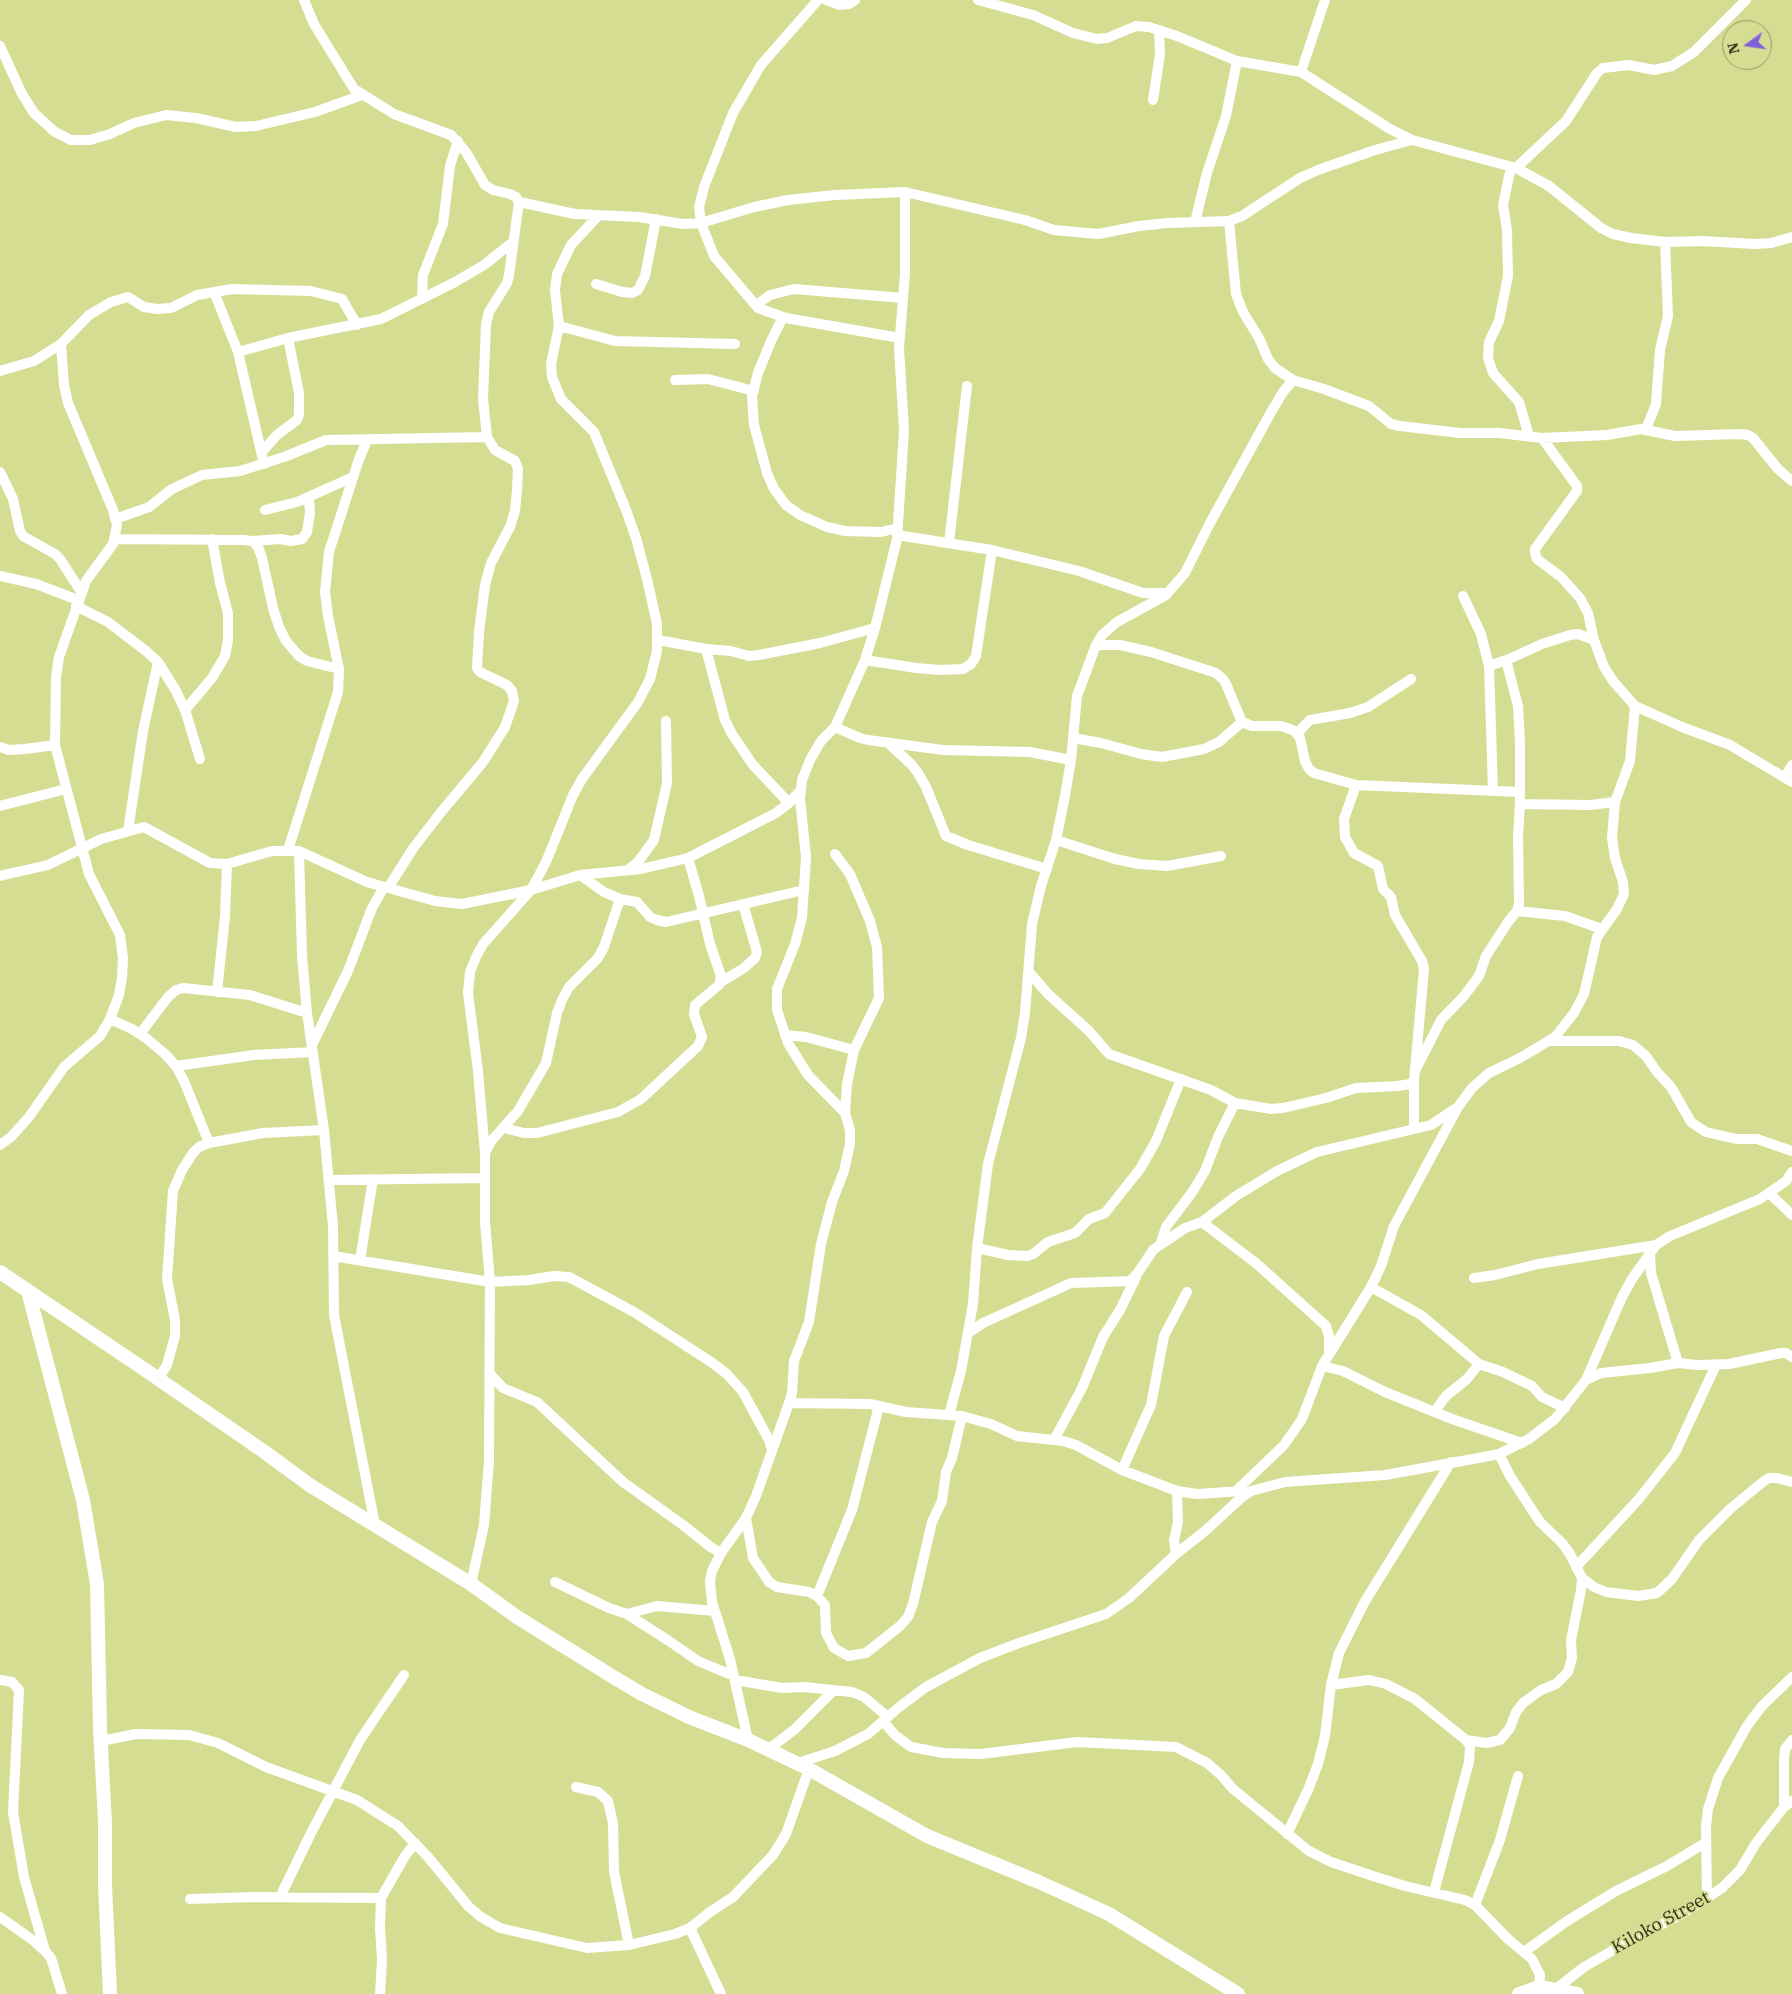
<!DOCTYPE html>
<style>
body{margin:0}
#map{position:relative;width:1792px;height:1994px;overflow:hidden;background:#d5dd93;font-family:"IBM Plex Serif",serif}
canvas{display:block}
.north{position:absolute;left:1722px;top:20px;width:50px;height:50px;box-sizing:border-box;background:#d5dd93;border:1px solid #939961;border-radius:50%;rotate:256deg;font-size:14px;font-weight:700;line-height:20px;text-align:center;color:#303315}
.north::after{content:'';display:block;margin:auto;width:18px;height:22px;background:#845fda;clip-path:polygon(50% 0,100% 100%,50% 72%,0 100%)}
</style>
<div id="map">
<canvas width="1792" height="1994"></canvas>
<div class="north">N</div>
</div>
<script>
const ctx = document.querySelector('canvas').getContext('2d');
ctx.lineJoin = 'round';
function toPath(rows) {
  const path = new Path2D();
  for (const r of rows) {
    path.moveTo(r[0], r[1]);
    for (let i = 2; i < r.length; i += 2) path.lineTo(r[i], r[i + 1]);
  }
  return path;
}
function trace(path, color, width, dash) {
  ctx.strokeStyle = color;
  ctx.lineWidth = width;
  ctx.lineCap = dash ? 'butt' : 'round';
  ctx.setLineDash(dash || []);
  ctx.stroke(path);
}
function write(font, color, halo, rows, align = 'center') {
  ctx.font = font + ' "IBM Plex Serif",serif';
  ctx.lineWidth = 4;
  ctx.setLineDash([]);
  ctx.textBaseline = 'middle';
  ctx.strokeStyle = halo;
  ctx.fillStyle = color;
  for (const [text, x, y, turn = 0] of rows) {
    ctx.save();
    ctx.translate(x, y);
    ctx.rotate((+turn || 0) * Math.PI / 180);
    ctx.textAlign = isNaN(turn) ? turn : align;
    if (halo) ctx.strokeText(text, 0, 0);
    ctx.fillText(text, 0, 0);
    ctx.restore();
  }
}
const street = toPath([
 [304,0,314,24,354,89,394,114,451,135,466,152,485,185,493,190,510,194,516,197,519,202,509,275,507,283,489,312,486,324,483,399,487,437,495,450,515,461,518,469,517,490,515,511,510,527,491,563,485,585,479,632,477,668,480,672,507,685,512,691,514,701,505,727,483,762,442,811,414,847,388,888],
 [818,0,761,65,733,113,704,187,699,207,701,223,714,256,758,308,786,318,900,338],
 [826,0,840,5,849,4,855,0],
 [978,0,1033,15,1073,33,1097,39,1107,38,1136,26,1149,27,1177,36,1237,61,1301,72,1390,129,1412,140,1516,168,1549,186,1601,228,1613,234,1631,238,1665,242,1703,241,1754,244,1771,243,1792,237],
 [0,46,22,94,34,113,55,132,71,140,90,140,110,134,134,123,166,115,196,118,236,127,256,126,315,112,362,95],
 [1301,72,1325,0],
 [1153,100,1160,54,1159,30],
 [1511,167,1503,205,1507,230,1508,276,1499,321,1489,342,1488,358,1493,373,1519,402,1529,436],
 [1516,168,1566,121,1597,73,1603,68,1629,65,1654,70,1672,66,1694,52,1746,0],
 [519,202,575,214,639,217,683,224,701,223,754,207,788,200,835,195,905,192,1025,220,1054,230,1098,234,1139,226,1167,223,1229,221,1242,216,1300,178,1318,170,1375,150,1412,140],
 [1229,221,1236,294,1243,312,1259,338,1268,359,1275,368,1293,380,1324,389,1361,403,1369,406,1391,424,1400,426,1460,433,1499,433,1542,438,1607,435,1641,429,1675,436,1740,434,1748,435,1753,438,1778,469,1792,481],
 [1195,222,1207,173,1226,116,1237,61],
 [596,284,622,292,632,293,638,290,645,276,656,219],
 [214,292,238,352,264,464],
 [422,299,423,275,443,224,450,166,458,141],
 [756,305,770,295,794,289,903,298],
 [783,317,771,341,758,373,752,396,754,425,767,473,774,489,786,505,800,515,827,527,845,531,881,532,898,528],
 [559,326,615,341,735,344],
 [238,352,288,338,381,319,455,282,484,265,513,242],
 [0,371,34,361,61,344,89,315,111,302,128,297,144,307,157,309,171,308,197,295,232,289,311,291,342,299,357,325],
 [675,380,708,379,754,391],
 [1646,429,1656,404,1660,350,1668,316,1665,242],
 [1542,438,1577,486,1577,491,1535,549,1535,553,1537,559,1561,577,1580,598,1588,613,1594,640,1604,667,1613,681,1635,706,1682,727,1730,745,1792,782],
 [262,452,277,435,297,420,299,415,299,393,288,338],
 [0,472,13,499,20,531,23,536,55,554,60,559,82,593],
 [265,510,297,502,353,477],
 [115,519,149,507,172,489,202,475,240,471,284,457,326,440,487,437],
 [897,535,992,550,1079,571,1143,593,1167,593],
 [115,539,243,540,253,541,258,547,262,558,273,608,279,627,286,641,299,656,307,661,339,669],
 [253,541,280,539,291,541,302,539,307,532,310,513,309,497],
 [949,543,967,386],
 [0,576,36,584,78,600],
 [1463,596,1481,634,1489,666,1493,791],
 [76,606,108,622,146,651,158,662,176,691,185,710,200,759],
 [658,640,706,649,731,651,749,656,759,655,820,643,875,628],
 [1096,645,1120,645,1151,652,1216,673,1223,679,1226,684,1242,722,1252,726,1281,726,1295,731,1300,738,1305,761,1309,769,1314,773,1356,785,1520,792],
 [706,649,725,720,732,734,753,765,789,803],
 [865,660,916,668,941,670,963,669,971,664,976,656,992,550],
 [1489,666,1509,659,1542,644,1570,635,1578,634,1594,640],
 [185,710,212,678,225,656,228,640,228,613,220,583,212,539],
 [835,727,860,738,868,740,943,750,1030,752,1071,760],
 [1298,734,1302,728,1310,720,1350,713,1368,707,1411,679],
 [1073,738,1101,743,1141,754,1162,757,1204,749,1219,742,1242,722],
 [887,742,911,764,918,773,926,787,946,836,968,845,1047,869],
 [0,747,9,750,25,749,55,745],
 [1785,777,1792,765],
 [1356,785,1344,819,1345,837,1354,853,1378,866,1383,889,1391,897,1395,915,1412,944,1422,961,1424,969,1414,1081,1414,1129],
 [1520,804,1590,805,1615,802],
 [0,806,66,789],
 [128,831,143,731,158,662],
 [1056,840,1115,859,1139,864,1167,866,1221,856],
 [288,850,338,692,339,669,328,616,325,592,329,552,358,462,367,440],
 [299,851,302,956,307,1013,324,1130,333,1226,334,1315,375,1525],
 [628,870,638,862,654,840,667,783,666,721],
 [580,875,604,892,620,899,637,902,650,917,657,920,666,922,804,890],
 [0,876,48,865,101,839,144,827,210,863,227,864,272,851,299,851,367,882,435,901,462,904,531,890,580,875,641,869,688,858,776,813,789,803,800,791],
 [1517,911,1565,916,1602,929],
 [1029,972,1048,994,1089,1031,1109,1054,1211,1090,1235,1103,1271,1109,1283,1108,1326,1098,1356,1088,1398,1086,1410,1084,1414,1081],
 [721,982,744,968,755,958,757,952,743,904],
 [217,992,225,916,227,864],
 [110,1019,132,1029,146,1038,165,1054,176,1066,184,1081,209,1143],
 [140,1034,168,997,176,990,183,988,250,995,307,1013],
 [785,1035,806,1037,854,1050,879,998,877,947,870,921,850,874,835,854],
 [1549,1041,1619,1041,1633,1045,1646,1056,1657,1072,1671,1087,1691,1122,1698,1127,1706,1132,1736,1139,1757,1139,1792,1151],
 [312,1045,348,971,372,908,384,887],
 [176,1066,254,1055,313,1052],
 [1416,1069,1441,1020,1464,996,1479,976,1486,956,1508,922,1517,911,1519,904,1518,836,1520,804,1520,743,1518,706,1506,660],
 [845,1113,847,1084,854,1050],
 [504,1128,524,1133,537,1133,618,1112,641,1099,698,1046,702,1037,694,1014,695,1005,719,985,721,976,710,944,699,896,688,858],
 [0,1145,11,1137,29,1117,64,1067,100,1036,110,1019,119,995,122,978,123,958,120,935,89,874,55,745,56,677,59,657,86,581,113,544,117,525,113,510,68,403,64,385,61,344],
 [485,1153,492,1140,518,1111,546,1063,557,1013,562,1000,569,987,598,958,604,947,620,899],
 [329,1180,485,1178],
 [1769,1193,1792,1215],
 [1202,1222,1257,1264,1326,1326,1329,1336,1329,1354],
 [1160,1245,1166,1227,1193,1191,1205,1171,1218,1137,1235,1103],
 [977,1248,1008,1255,1027,1256,1033,1254,1048,1242,1075,1233,1089,1219,1105,1213,1140,1169,1156,1141,1181,1079],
 [1650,1254,1651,1273,1678,1363],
 [333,1256,490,1282,529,1280,554,1276,569,1277,634,1312,711,1362,727,1374,743,1392,769,1440,772,1450],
 [360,1260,373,1179],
 [1474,1278,1495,1275,1538,1264,1656,1245],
 [1371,1287,1421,1315,1479,1364,1503,1372,1532,1386,1542,1397,1565,1408],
 [968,1333,983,1323,1071,1283,1130,1281,1137,1274,1153,1250,1160,1245,1185,1228,1202,1222,1236,1196,1277,1171,1317,1152,1431,1125,1455,1109],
 [1322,1366,1343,1371,1385,1392,1452,1419,1522,1443],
 [489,1373,503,1388,537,1402,623,1482,683,1525,712,1548,721,1553],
 [158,1379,167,1365,175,1336,175,1320,167,1279,173,1191,182,1170,193,1153,199,1147,209,1143,263,1133,324,1130],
 [1586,1380,1601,1373,1650,1368,1678,1363,1697,1365,1729,1364,1781,1353,1786,1353,1792,1357],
 [789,1403,870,1404,906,1412,962,1416,991,1424,1017,1436,1063,1441,1076,1445,1122,1470,1177,1491,1197,1494,1242,1491],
 [1435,1411,1446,1396,1467,1379,1479,1364],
 [949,1415,961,1371,973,1304,977,1248,988,1164,1021,1038,1025,1013,1032,924,1041,886,1056,840,1065,796,1071,760,1077,696,1096,645,1102,635,1117,622,1166,595,1185,573,1210,523,1270,414,1283,392,1293,380],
 [1054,1440,1082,1388,1103,1337,1120,1310,1136,1277],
 [1122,1470,1151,1405,1164,1336,1187,1292],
 [1237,1490,1284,1445,1302,1419,1322,1366,1371,1287,1381,1266,1394,1226,1458,1107,1472,1088,1489,1073,1520,1058,1555,1037,1574,1013,1584,994,1597,937,1617,909,1624,894,1623,882,1615,858,1612,838,1615,802,1630,761,1635,706],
 [746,1518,753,1558,769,1582,777,1587,809,1592,817,1596,825,1605,826,1633,834,1648,848,1656,866,1653,900,1626,908,1617,913,1604,932,1522,942,1501,946,1472,952,1458,962,1416],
 [1176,1554,1174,1540,1178,1522,1177,1491],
 [1576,1567,1638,1500,1675,1453,1716,1365],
 [1582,1578,1594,1587,1606,1592,1638,1596,1657,1593,1672,1579,1699,1540,1730,1509,1764,1481,1769,1478,1777,1478,1792,1482],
 [555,1582,609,1608,627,1614,657,1606,715,1611],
 [471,1584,484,1525,489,1461,490,1282,485,1222,485,1153,478,1071,468,993,470,972,476,957,483,944,531,890,546,862,573,795,582,779,638,702,650,679,657,651,657,624,647,579,636,538,626,510,594,432,561,399,552,377,551,364,559,326,555,290,557,274,571,245,598,216],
 [817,1596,852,1510,879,1406],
 [627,1614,669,1641,698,1661,734,1676],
 [0,1680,12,1682,19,1690,13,1812,24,1877,45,1951],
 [735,1680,782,1688,804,1687,852,1692,864,1697,888,1717],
 [1331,1685,1369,1680,1386,1684,1415,1699,1466,1740,1470,1746,1469,1762,1434,1892],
 [883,1721,895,1735,911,1747,943,1753,981,1754,1077,1742,1176,1747,1207,1763,1221,1775,1233,1789,1309,1851,1331,1862,1373,1876,1405,1886,1465,1900,1475,1905,1508,1939,1532,1959,1540,1975,1539,1987],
 [748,1740,730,1659,712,1602,710,1581,712,1571,721,1553,746,1518,756,1496,789,1403,792,1393,794,1361,809,1322,821,1244,832,1202,844,1171,850,1144,850,1130,845,1113,808,1075,788,1043,777,1010,777,989,795,944,802,918,806,857,800,799,802,780,810,760,821,741,835,727,865,660,875,628,897,539,904,431,899,348,905,273,905,192],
 [1466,1740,1486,1743,1500,1740,1510,1728,1516,1712,1523,1703,1541,1690,1556,1684,1568,1672,1572,1658,1571,1640,1581,1590,1582,1578,1570,1554,1562,1543,1540,1522,1510,1476,1499,1454],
 [101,1741,136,1734,189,1735,218,1743,266,1767,357,1800,398,1826,428,1857,469,1907,481,1917,500,1928,587,1948,629,1945,675,1934,690,1928,710,1912,733,1897,773,1855,786,1834,809,1769],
 [769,1749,795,1729,834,1690],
 [798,1763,835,1751,868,1734,898,1708,926,1687,980,1658,1019,1643,1106,1614,1129,1598,1176,1554,1205,1531,1241,1498,1251,1491,1285,1482,1385,1475,1473,1459,1499,1454,1529,1439,1555,1419,1586,1380,1622,1297,1632,1279,1656,1245,1670,1236,1760,1199,1786,1181,1792,1172],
 [576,1787,598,1792,608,1801,613,1823,614,1872,629,1945],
 [1784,1807,1784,1760,1785,1749,1792,1740],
 [1287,1834,1308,1790,1318,1764,1325,1736,1331,1685,1339,1653,1364,1603,1451,1462],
 [280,1897,311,1833,360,1740,404,1675],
 [190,1899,253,1897,381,1898],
 [1707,1899,1706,1827,1708,1809,1718,1778,1747,1726,1762,1706,1792,1677],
 [1475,1905,1500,1840,1518,1776],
 [0,1917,34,1941,45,1951,51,1958,62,1994],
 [690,1928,721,1994],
 [1524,1952,1567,1921,1616,1891,1667,1866,1705,1843],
 [1556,1989,1584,1967,1638,1936,1679,1916,1722,1888,1740,1870,1756,1843,1784,1807,1792,1801],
 [380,1994,382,1960,380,1928,381,1898,405,1856,415,1843]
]);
const secondary = toPath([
 [0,1272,144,1369,266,1453,311,1486,471,1584,517,1617,615,1678,642,1694,689,1717,748,1740,809,1769,927,1836,1039,1882,1109,1914,1238,1994],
 [28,1291,83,1500,97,1584,100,1728,105,1822,105,1885,110,1994],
 [1519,1994,1539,1987,1577,1994]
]);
const streetNames = [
 ["Kiloko Street",1661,1923,-29]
];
trace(street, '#fff', 10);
trace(secondary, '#fff', 14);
write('18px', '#303315', '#d5dd93', streetNames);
</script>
